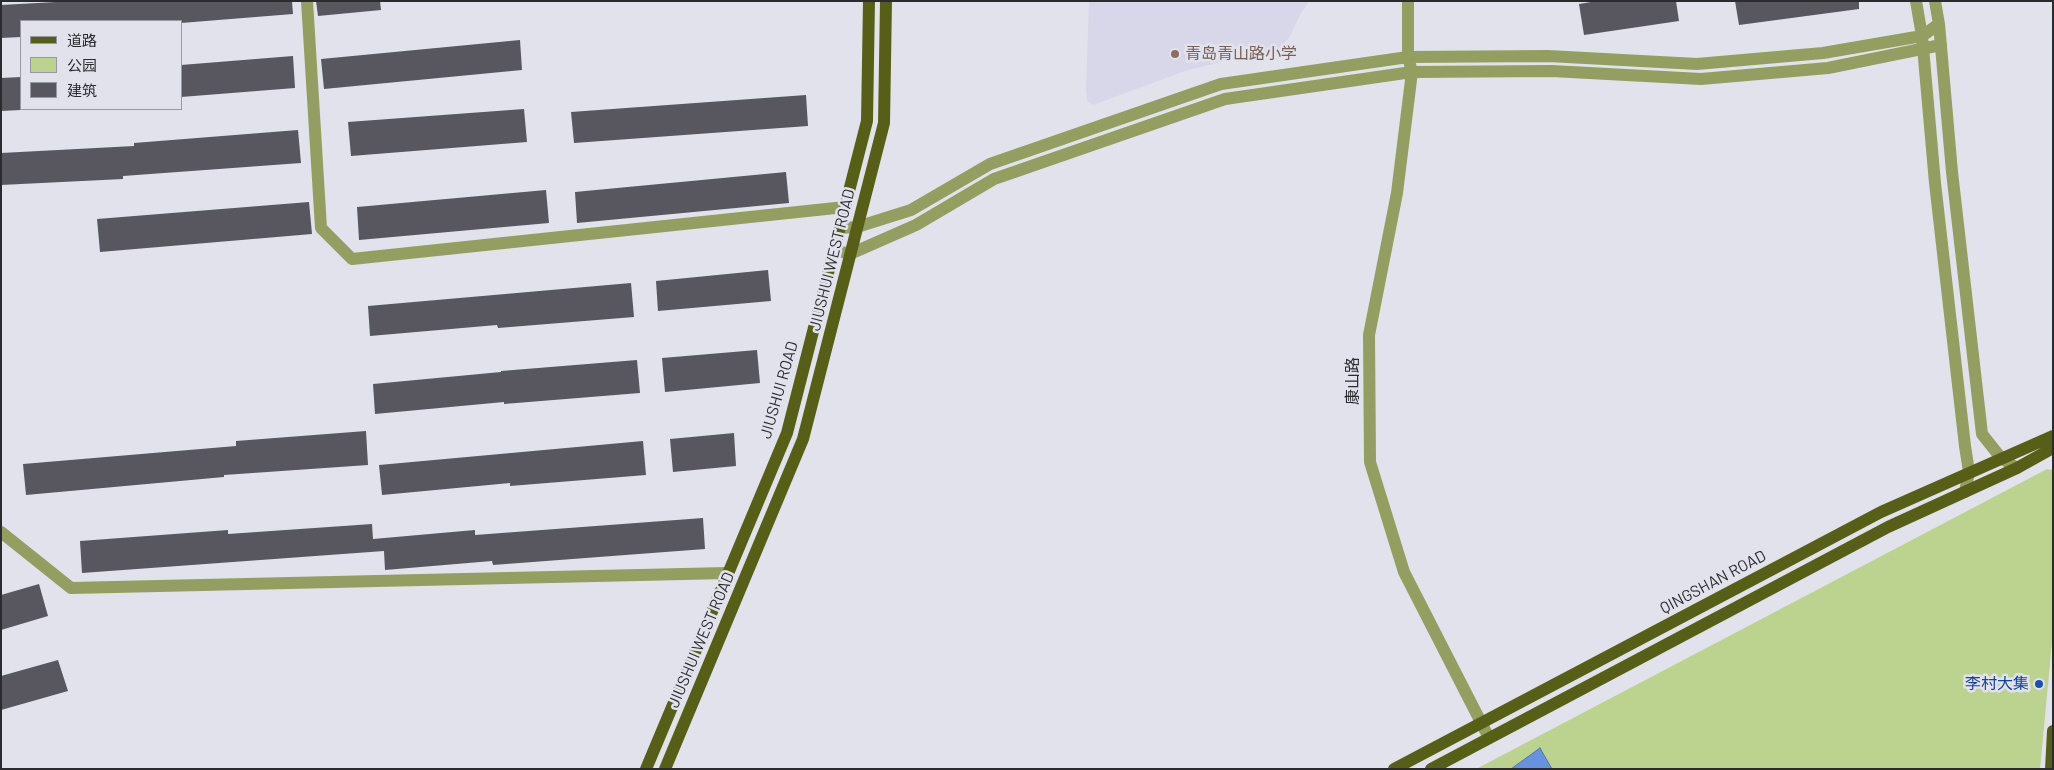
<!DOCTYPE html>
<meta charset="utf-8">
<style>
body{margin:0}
#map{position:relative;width:2054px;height:770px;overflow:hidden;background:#e2e2ed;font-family:Barlow,"Noto Sans SC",sans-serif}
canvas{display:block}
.frame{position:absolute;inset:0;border:2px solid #2b2a2e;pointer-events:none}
.legend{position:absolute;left:20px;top:20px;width:162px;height:90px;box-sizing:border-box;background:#e2e2ed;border:1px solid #9998a1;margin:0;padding:6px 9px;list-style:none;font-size:15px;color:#2b2a2e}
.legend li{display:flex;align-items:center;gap:10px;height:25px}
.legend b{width:25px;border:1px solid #9998a1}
</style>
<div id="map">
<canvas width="2054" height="770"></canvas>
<div class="frame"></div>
<ul class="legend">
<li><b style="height:6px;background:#575f16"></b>道路</li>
<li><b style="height:14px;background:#bcd390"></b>公园</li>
<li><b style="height:14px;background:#585760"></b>建筑</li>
</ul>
</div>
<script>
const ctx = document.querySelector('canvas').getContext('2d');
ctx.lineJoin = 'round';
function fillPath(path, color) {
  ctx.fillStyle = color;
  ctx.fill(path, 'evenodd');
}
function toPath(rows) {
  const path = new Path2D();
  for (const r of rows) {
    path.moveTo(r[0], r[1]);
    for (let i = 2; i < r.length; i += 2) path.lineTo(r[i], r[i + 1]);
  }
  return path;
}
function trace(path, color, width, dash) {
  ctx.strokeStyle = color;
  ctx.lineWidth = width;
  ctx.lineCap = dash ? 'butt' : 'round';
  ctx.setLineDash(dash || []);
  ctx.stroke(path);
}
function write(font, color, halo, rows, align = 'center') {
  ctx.font = font + ' Barlow,"Noto Sans SC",sans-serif';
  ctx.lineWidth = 5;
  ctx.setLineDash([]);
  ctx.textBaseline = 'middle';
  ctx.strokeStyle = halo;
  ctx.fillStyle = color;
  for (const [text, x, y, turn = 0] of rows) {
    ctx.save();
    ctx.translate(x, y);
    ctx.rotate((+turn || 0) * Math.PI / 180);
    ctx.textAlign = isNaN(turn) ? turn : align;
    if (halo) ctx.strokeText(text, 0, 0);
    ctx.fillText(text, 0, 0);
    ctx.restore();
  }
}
const built = toPath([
 [1089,1,1309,1,1300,15,1289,38,1276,52,1250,55,1185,71,1093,105,1087,101,1086,88]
]);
const green = toPath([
 [2047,469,2053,470,2053,632,2040,769,1476,769]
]);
const water = toPath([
 [1540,748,1552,769,1511,769,1540,748]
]);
const building = toPath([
 [74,1,292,1,293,14,181,23,181,21,21,21,21,37,1,38,1,5],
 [316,1,380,1,381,10,318,16],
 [1597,1,1676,1,1679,21,1584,35,1579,4],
 [1735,1,1859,1,1859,9,1739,25],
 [520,40,522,70,324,89,321,59],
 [293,56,295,88,181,97,181,65],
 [21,77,21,110,1,111,1,78],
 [806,95,808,126,574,143,571,112],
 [524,109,527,142,351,156,348,122],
 [298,130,301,163,123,176,123,179,1,185,1,153,134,146,134,143],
 [786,172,789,203,577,223,575,192],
 [546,190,549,223,359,240,357,207],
 [309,202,312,234,100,252,97,219],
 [768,270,771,301,658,311,656,281],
 [631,283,634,317,498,328,497,325,370,336,368,306],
 [757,350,760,383,665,392,662,358],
 [637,360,640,393,504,404,504,402,375,414,373,384,501,372,501,371],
 [366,431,368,465,224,475,224,477,26,495,23,464,236,446,236,441],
 [734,433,736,466,673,472,670,439],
 [643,441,646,475,510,486,510,483,382,495,379,465],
 [703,518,705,549,493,565,492,561,385,570,384,551,82,573,80,541,228,530,228,534,372,524,373,539,475,530,475,535],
 [39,584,48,616,1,630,1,595],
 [58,660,68,691,1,710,1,676]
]);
const minor = toPath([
 [307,1,321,228,352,259,845,207],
 [1408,1,1408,57,1412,72,1397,193,1369,335,1370,462,1404,572,1489,738],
 [1916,1,1922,36,1935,183,1965,446,1969,472,1965,492],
 [1935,1,1939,24,1952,172,1982,434,2001,458,2017,468],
 [840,228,857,227,911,210,990,164,1221,84,1408,57,1548,56,1697,64,1823,53,1922,36,1939,24],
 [834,250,850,254,916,225,994,179,1225,99,1412,72,1552,71,1701,79,1828,68,1941,45],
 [1,532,71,588,727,573]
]);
const major = toPath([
 [646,769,787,433,867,121,869,1],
 [665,769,803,439,884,123,886,1],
 [1394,769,1881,512,2053,436],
 [1431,769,1888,527,2017,468,2053,448],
 [2051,769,2053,731]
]);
const markers = [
 [1175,54,5,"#8d6e63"],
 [2039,684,5,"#1a4fb4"]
];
const educationNames = [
 ["青岛青山路小学",1185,54]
];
const streetNames = [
 ["JIUSHUI WEST ROAD",832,260,-76],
 ["康山路",1353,381,-90],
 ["JIUSHUI ROAD",779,390,-74],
 ["QINGSHAN ROAD",1713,582,-28],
 ["JIUSHUI WEST ROAD",701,640,-67]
];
const transitNames = [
 ["李村大集",2029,684]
];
fillPath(built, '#d8d7e9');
fillPath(green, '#bcd390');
fillPath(water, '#6693e0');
trace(water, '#5474ab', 1);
fillPath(building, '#585760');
trace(minor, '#949e61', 12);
trace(major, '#575f16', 12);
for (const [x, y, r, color] of markers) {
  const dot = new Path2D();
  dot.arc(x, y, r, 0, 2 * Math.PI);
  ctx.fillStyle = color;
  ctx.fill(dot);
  trace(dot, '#e2e2ed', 2);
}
write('16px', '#785e54', '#e2e2ed', educationNames, 'left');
write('16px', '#2b2a2e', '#e2e2ed', streetNames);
write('16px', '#164399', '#e2e2ed', transitNames, 'right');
</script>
